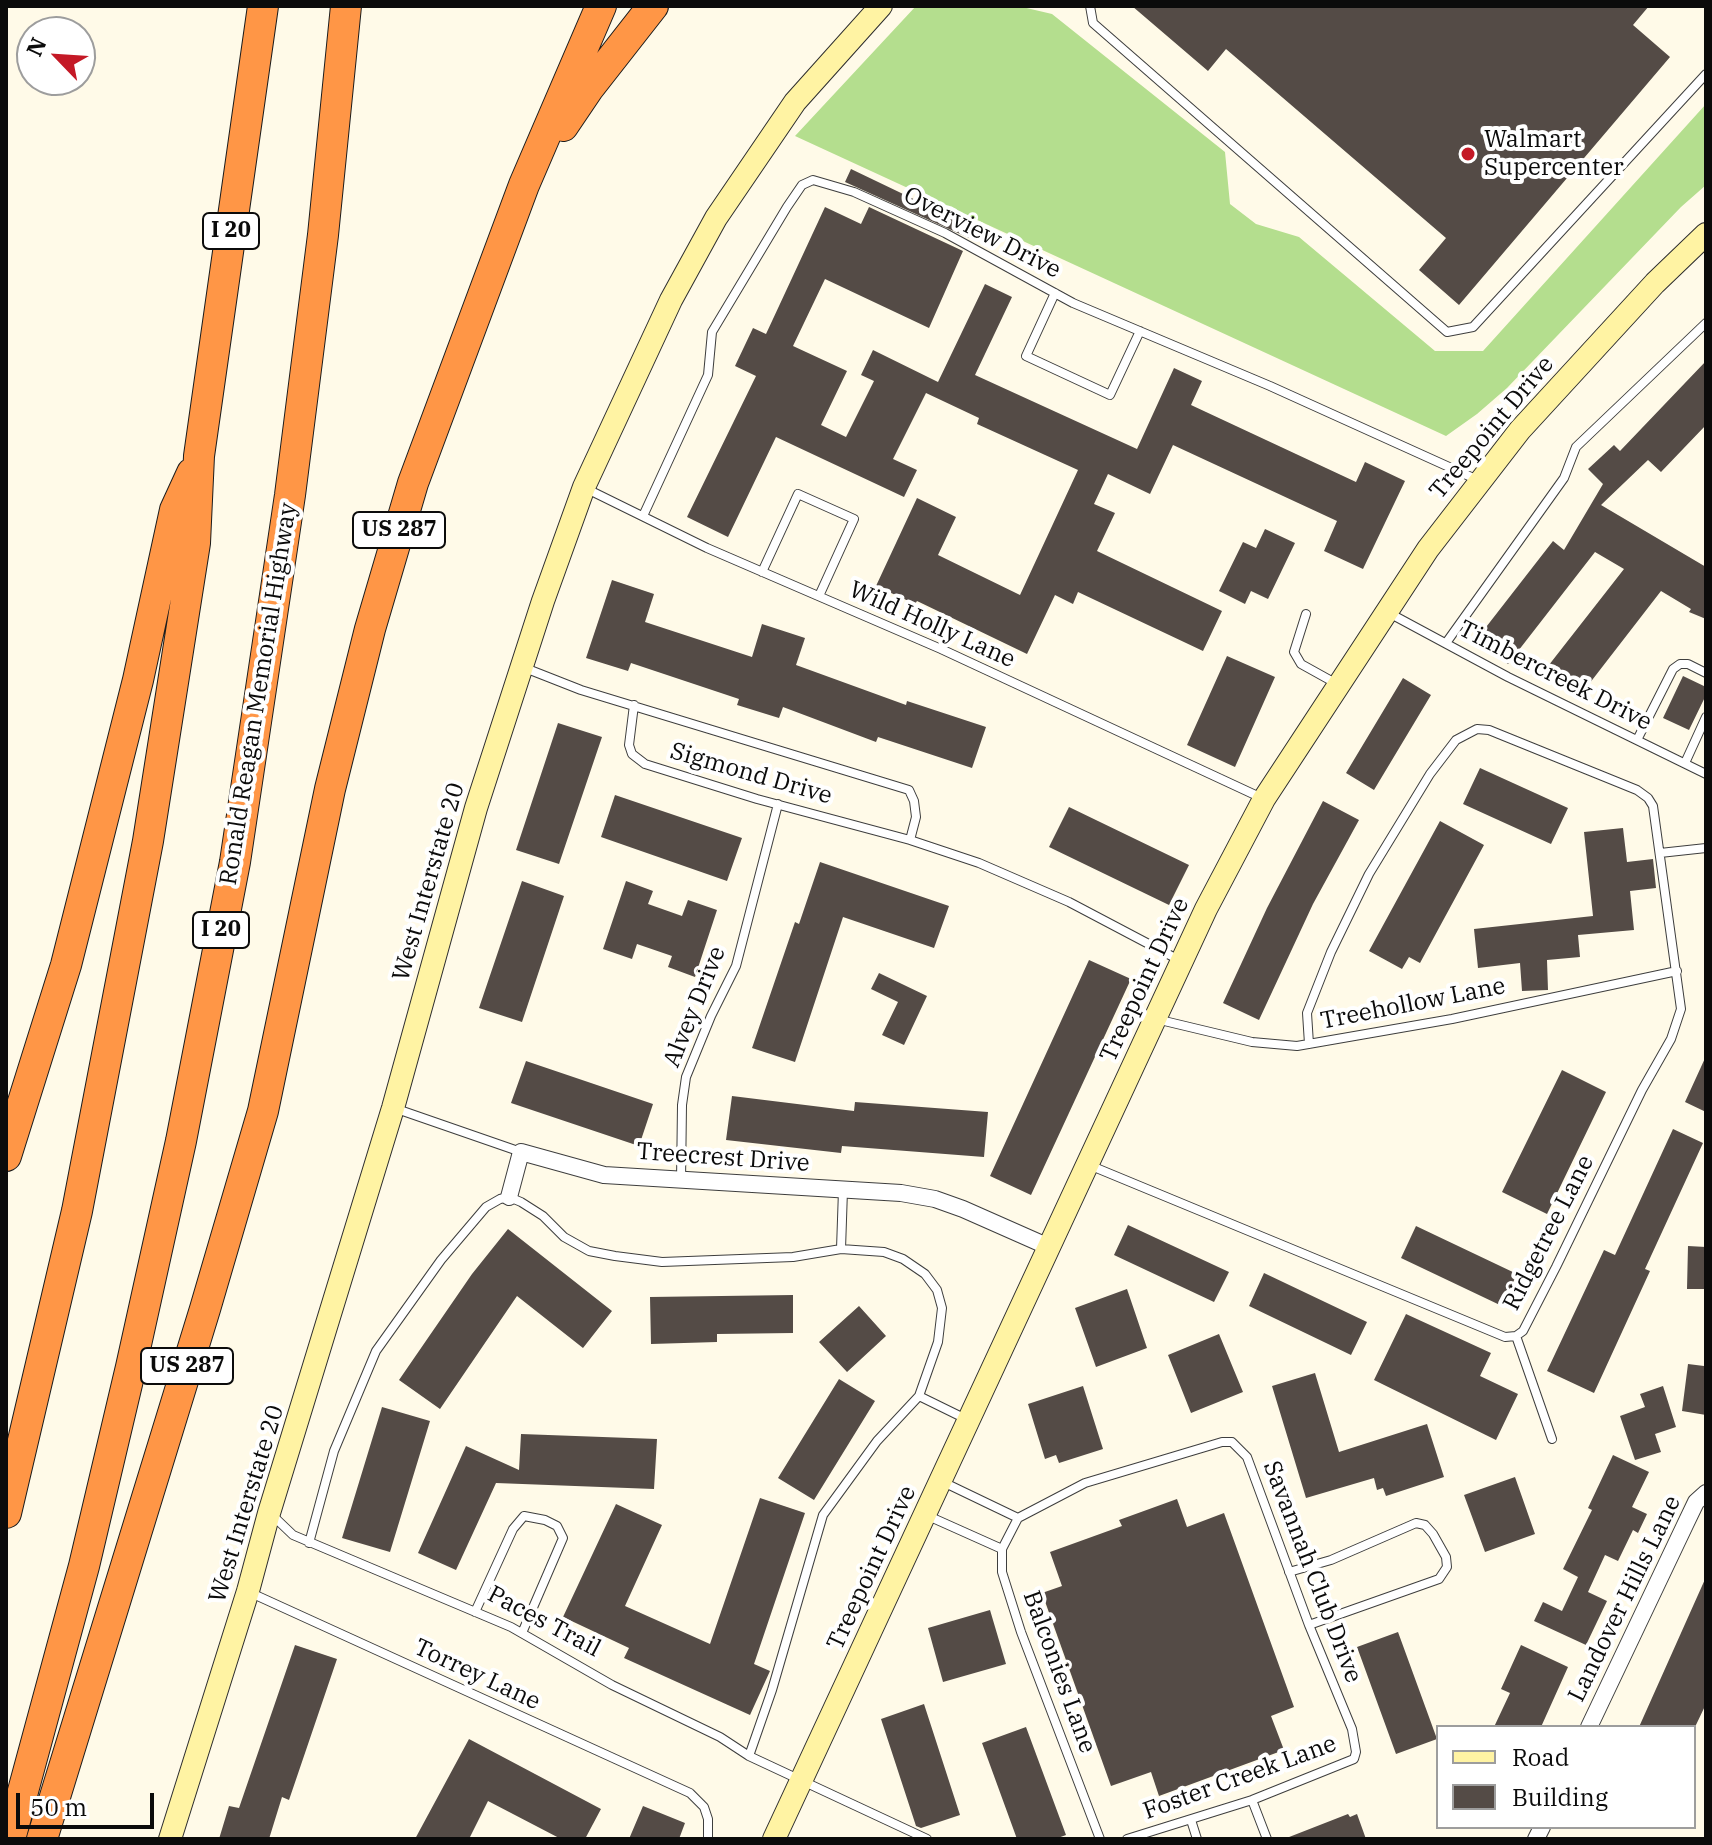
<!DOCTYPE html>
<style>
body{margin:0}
#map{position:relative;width:1712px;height:1845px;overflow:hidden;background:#fffae8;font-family:"IBM Plex Serif",serif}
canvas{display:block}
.frame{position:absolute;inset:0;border:8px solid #0b0b0b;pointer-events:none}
.legend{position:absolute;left:1436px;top:1725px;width:260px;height:104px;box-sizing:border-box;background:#fff;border:2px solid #9d9d9d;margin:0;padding:10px 14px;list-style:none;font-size:24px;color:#0b0b0b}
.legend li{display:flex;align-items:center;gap:16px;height:40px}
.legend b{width:40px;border:2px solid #9d9d9d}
.north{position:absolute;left:16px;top:16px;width:80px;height:80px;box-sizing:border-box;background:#fff;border:2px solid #9d9d9d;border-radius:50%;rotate:295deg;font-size:22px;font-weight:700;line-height:32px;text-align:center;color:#0b0b0b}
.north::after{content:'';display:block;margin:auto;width:28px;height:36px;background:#c41926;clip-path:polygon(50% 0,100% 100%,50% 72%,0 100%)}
.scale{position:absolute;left:16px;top:1793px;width:138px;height:36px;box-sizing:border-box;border:4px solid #0b0b0b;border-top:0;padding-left:10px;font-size:24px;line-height:28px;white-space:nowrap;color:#0b0b0b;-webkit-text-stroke:6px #fff;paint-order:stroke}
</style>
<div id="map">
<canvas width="1712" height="1845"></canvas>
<div class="frame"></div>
<ul class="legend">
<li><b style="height:10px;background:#fff3a3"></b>Road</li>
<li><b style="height:22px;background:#544b46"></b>Building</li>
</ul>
<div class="north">N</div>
<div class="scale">50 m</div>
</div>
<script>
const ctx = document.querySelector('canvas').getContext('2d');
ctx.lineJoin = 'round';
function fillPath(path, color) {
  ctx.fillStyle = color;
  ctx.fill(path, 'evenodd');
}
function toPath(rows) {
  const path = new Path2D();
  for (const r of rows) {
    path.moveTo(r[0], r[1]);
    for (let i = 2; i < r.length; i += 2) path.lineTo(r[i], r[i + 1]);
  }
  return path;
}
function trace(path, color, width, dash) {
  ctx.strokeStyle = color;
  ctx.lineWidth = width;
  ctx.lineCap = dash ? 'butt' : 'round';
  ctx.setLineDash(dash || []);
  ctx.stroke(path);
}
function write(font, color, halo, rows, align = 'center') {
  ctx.font = font + ' "IBM Plex Serif",serif';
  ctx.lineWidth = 8;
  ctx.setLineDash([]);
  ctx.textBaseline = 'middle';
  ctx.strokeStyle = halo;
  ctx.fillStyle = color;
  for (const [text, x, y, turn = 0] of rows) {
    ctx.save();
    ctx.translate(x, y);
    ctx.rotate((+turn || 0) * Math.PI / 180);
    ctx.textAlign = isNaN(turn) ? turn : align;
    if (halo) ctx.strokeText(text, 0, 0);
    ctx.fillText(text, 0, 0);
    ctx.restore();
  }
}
const forest = toPath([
 [916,6,1018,6,1052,14,1225,152,1230,204,1256,224,1299,237,1435,351,1483,351,1706,104,1706,185,1681,207,1507,388,1477,414,1446,436,795,136]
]);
const building = toPath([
 [1132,6,1649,6,1633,25,1670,57,1459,305,1419,270,1446,238,1226,49,1208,71],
 [851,169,974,228,969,238,845,182],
 [825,207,861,224,869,207,963,251,929,328,825,279,793,346,847,371,821,425,846,437,874,381,861,375,873,350,938,382,985,284,1012,297,975,375,1137,449,1174,368,1202,381,1191,405,1356,482,1365,462,1405,481,1363,569,1324,551,1337,521,1173,445,1150,494,1108,474,1094,504,1115,513,1097,551,1222,611,1203,651,1078,592,1073,604,1055,595,1027,654,917,601,915,604,876,586,917,498,956,517,938,555,1020,595,1078,470,977,424,979,418,926,393,893,459,917,470,904,497,776,437,728,537,687,517,756,376,735,366,753,328,766,334],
 [1706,361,1706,425,1661,472,1648,460,1601,505,1706,567,1706,619,1689,612,1691,609,1661,591,1579,697,1545,670,1624,569,1595,552,1508,664,1476,640,1553,541,1564,550,1603,484,1588,469,1614,445,1620,451],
 [1265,529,1295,543,1268,599,1251,591,1245,604,1219,591,1243,542,1256,548],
 [612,580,654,594,645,622,752,657,762,624,805,638,796,665,906,705,907,701,986,727,972,768,878,737,876,742,783,707,779,718,737,705,739,699,631,663,628,671,586,658],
 [1227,656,1275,677,1235,767,1187,745],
 [1683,676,1706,687,1706,695,1689,730,1663,718],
 [1403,678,1431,695,1374,790,1346,773],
 [558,723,602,737,559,864,516,850],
 [1480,768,1568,808,1551,844,1463,804],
 [615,795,742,838,727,881,601,837],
 [1323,801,1359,820,1313,904,1259,1020,1223,1003,1267,908],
 [1069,807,1189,865,1169,905,1049,847],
 [1440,821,1484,845,1420,963,1409,957,1402,969,1369,951],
 [1623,828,1627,862,1653,859,1656,888,1630,891,1634,930,1578,935,1580,957,1547,960,1548,990,1522,991,1520,963,1478,968,1474,929,1593,916,1584,832],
 [820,862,949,906,934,948,843,917,795,1062,752,1048,795,922,799,924],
 [522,881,564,896,522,1022,479,1008],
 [626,881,653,891,648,904,682,916,688,900,717,910,695,977,668,967,672,956,637,944,632,959,603,949],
 [1089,960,1131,979,1031,1195,990,1176],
 [879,973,927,996,904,1045,882,1035,898,1002,871,989],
 [1706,1056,1706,1112,1685,1102],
 [526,1061,653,1104,639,1146,511,1103],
 [1562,1070,1606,1092,1547,1214,1502,1192],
 [732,1096,854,1111,855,1102,988,1112,984,1157,842,1146,841,1153,726,1140],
 [1673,1129,1703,1143,1645,1269,1650,1271,1594,1393,1547,1371,1604,1250,1615,1255],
 [1128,1225,1229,1272,1214,1302,1114,1255],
 [1416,1226,1517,1274,1502,1306,1401,1258],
 [508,1229,612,1311,583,1348,517,1296,440,1409,399,1380,472,1274],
 [1688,1246,1706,1247,1706,1289,1687,1289],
 [1264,1273,1367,1322,1351,1355,1249,1306],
 [1127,1289,1147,1348,1096,1367,1075,1308],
 [793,1295,793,1333,717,1334,717,1342,651,1344,650,1297],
 [859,1306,886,1336,847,1372,819,1342],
 [1406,1314,1491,1353,1480,1376,1518,1394,1496,1440,1374,1380],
 [1219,1334,1243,1392,1191,1413,1168,1355],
 [1688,1364,1704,1366,1706,1415,1682,1411],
 [1315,1373,1339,1452,1427,1424,1444,1477,1386,1496,1383,1488,1377,1490,1374,1478,1306,1498,1272,1386],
 [839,1379,875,1401,814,1500,778,1478],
 [1083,1386,1103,1449,1059,1463,1056,1455,1045,1459,1028,1404],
 [1663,1386,1676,1427,1655,1434,1661,1452,1635,1460,1620,1416,1645,1407,1640,1394],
 [382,1407,430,1421,390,1552,342,1538],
 [521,1434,657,1439,654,1489,496,1483,456,1570,418,1553,466,1446,519,1470],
 [1613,1455,1649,1472,1632,1507,1647,1514,1638,1533,1633,1530,1618,1561,1605,1555,1588,1592,1607,1601,1586,1645,1534,1621,1543,1602,1562,1611,1578,1577,1563,1569,1592,1510,1588,1508],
 [1515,1477,1535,1534,1485,1552,1464,1495],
 [760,1498,805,1513,754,1664,770,1671,750,1715,624,1658,629,1648,563,1617,616,1504,662,1525,625,1606,710,1644],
 [1177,1499,1187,1527,1224,1513,1294,1707,1271,1716,1284,1750,1159,1796,1151,1772,1111,1786,1042,1593,1062,1586,1050,1552,1122,1526,1119,1520],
 [1706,1577,1706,1704,1695,1727,1639,1727],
 [990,1610,1006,1664,943,1682,928,1628],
 [1398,1632,1437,1739,1396,1754,1357,1647],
 [295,1645,337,1659,289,1800,282,1797,269,1839,219,1839,229,1806,239,1808],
 [1521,1645,1568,1667,1541,1727,1494,1727,1510,1693,1501,1689],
 [924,1704,960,1815,921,1828,916,1826,881,1719],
 [1026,1727,1066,1835,1055,1839,1017,1839,982,1743],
 [469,1739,601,1809,585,1839,561,1839,488,1801,469,1839,415,1839],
 [643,1806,685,1823,679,1839,629,1839],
 [1348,1814,1350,1817,1357,1814,1366,1839,1284,1839]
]);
const lane = toPath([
 [1090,6,1093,23,1447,332,1473,327,1706,74],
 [1055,293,1026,356,1110,395,1140,331],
 [585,488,707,548,941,649,1264,799],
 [643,516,708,375,712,332,787,207,802,185,813,180,854,192,945,233,1073,303,1270,386,1480,481],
 [762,572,798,494,854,519,819,596],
 [1389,613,1508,677,1706,774],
 [1306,614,1294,652,1301,664,1337,684],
 [1446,643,1564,478,1576,447,1706,323],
 [525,668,581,690,909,790,914,801,916,817,910,840],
 [634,705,629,745,632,754,645,764,757,799,910,840,979,863,1069,902,1181,961],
 [1637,740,1673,669,1680,664,1688,664,1706,673],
 [1685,763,1706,717],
 [1660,853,1706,848],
 [1156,1019,1252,1042,1297,1046,1452,1019,1677,971],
 [394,1108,521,1152],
 [1089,1165,1505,1337,1516,1336,1523,1331,1556,1267,1642,1090,1671,1039,1681,1009,1653,806,1648,798,1637,790,1489,730,1477,729,1456,740,1430,774,1369,874,1331,952,1307,1013,1309,1044],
 [681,1181,682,1105,686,1077,711,1016,736,966,778,804],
 [841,1249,843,1190],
 [1516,1336,1552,1439],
 [919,1396,968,1420],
 [943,1482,1018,1518],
 [270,1513,293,1535,511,1627,612,1685,720,1737,749,1756,927,1839],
 [926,1515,1002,1549],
 [1018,1518,1085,1483,1222,1442,1232,1442,1247,1457,1309,1625,1352,1729,1356,1752,1354,1759,1252,1800,1127,1839],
 [1018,1518,1002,1549,1002,1572,1021,1632,1100,1839],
 [309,1543,334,1451,376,1351,441,1260,486,1207,500,1199,509,1197,521,1202,543,1216,564,1237,589,1251,615,1256,662,1262,793,1257,841,1249,884,1252,903,1259,925,1274,937,1290,942,1308,938,1342,919,1396,877,1441,823,1515,772,1690,749,1756],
 [1289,1572,1331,1560,1416,1523,1425,1525,1433,1534,1446,1557,1447,1567,1439,1579,1309,1625],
 [251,1593,690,1793,704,1807,708,1819,708,1839],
 [475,1612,513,1529,524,1516,545,1520,557,1526,563,1538,522,1633],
 [1252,1800,1267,1839],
 [1191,1820,1197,1839]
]);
const street = toPath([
 [509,1197,521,1152,604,1175,901,1193,935,1199,963,1209,1049,1247],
 [1589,1727,1685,1525,1696,1502,1706,1493],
 [1536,1839,1542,1827]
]);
const secondary = toPath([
 [170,1839,248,1591,269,1513,393,1108,476,808,543,601,584,487,671,300,716,218,795,102,881,6],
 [774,1839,1206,909,1264,799,1428,549,1520,430,1655,283,1706,234]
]);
const highway = toPath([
 [563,126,588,89,653,6],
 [6,1156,66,965,138,680,175,510,192,473],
 [6,1513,77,1211,148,841,195,543,199,456,263,6],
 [10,1839,84,1566,131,1367,181,1141,235,862,290,495,323,235,346,6],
 [42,1839,205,1309,263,1111,330,789,370,629,413,483,524,185,601,6]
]);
const markers = [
 [1468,154,8,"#c41926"]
];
const shields = [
 [231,231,56],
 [399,530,92],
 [221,930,56],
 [187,1366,92]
];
const shieldNames = [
 ["I 20",231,231],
 ["US 287",399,530],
 ["I 20",221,930],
 ["US 287",187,1366]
];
const poiNames = [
 ["Walmart",1484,140],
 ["Supercenter",1484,168]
];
const streetNames = [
 ["Overview Drive",982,233,27],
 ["Treepoint Drive",1492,428,-50],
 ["Wild Holly Lane",932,625,24],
 ["Timbercreek Drive",1555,676,27],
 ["Ronald Reagan Memorial Highway",259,694,-81],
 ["Sigmond Drive",751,774,16],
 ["West Interstate 20",429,882,-74],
 ["Treepoint Drive",1145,980,-65],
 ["Treehollow Lane",1413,1004,-11],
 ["Alvey Drive",695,1007,-68],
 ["Treecrest Drive",723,1158,4],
 ["Ridgetree Lane",1549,1233,-63],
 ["West Interstate 20",247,1504,-73],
 ["Treepoint Drive",872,1568,-65],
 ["Savannah Club Drive",1312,1572,69],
 ["Landover Hills Lane",1625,1599,-64],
 ["Paces Trail",544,1622,28],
 ["Balconies Lane",1059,1672,70],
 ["Torrey Lane",477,1675,25],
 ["Foster Creek Lane",1240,1778,-20]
];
fillPath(forest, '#b4de8e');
fillPath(building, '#544b46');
trace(lane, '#3e3e3e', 10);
trace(street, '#3e3e3e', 18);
trace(secondary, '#2d2d2d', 24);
trace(highway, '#1c1c1c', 32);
trace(lane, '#fff', 8);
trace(street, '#fff', 16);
trace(secondary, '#fff3a3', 22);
trace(highway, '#ff9646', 30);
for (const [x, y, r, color] of markers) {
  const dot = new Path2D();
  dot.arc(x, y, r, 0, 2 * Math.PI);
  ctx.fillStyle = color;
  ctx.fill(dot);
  trace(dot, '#fff', 3);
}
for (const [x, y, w] of shields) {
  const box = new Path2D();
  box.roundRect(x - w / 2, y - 18, w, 36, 6);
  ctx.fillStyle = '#fff';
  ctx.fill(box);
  trace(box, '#0b0b0b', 2);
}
write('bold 22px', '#0b0b0b', null, shieldNames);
write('24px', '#0b0b0b', '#fff', poiNames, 'left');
write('24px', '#0b0b0b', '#fff', streetNames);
</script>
